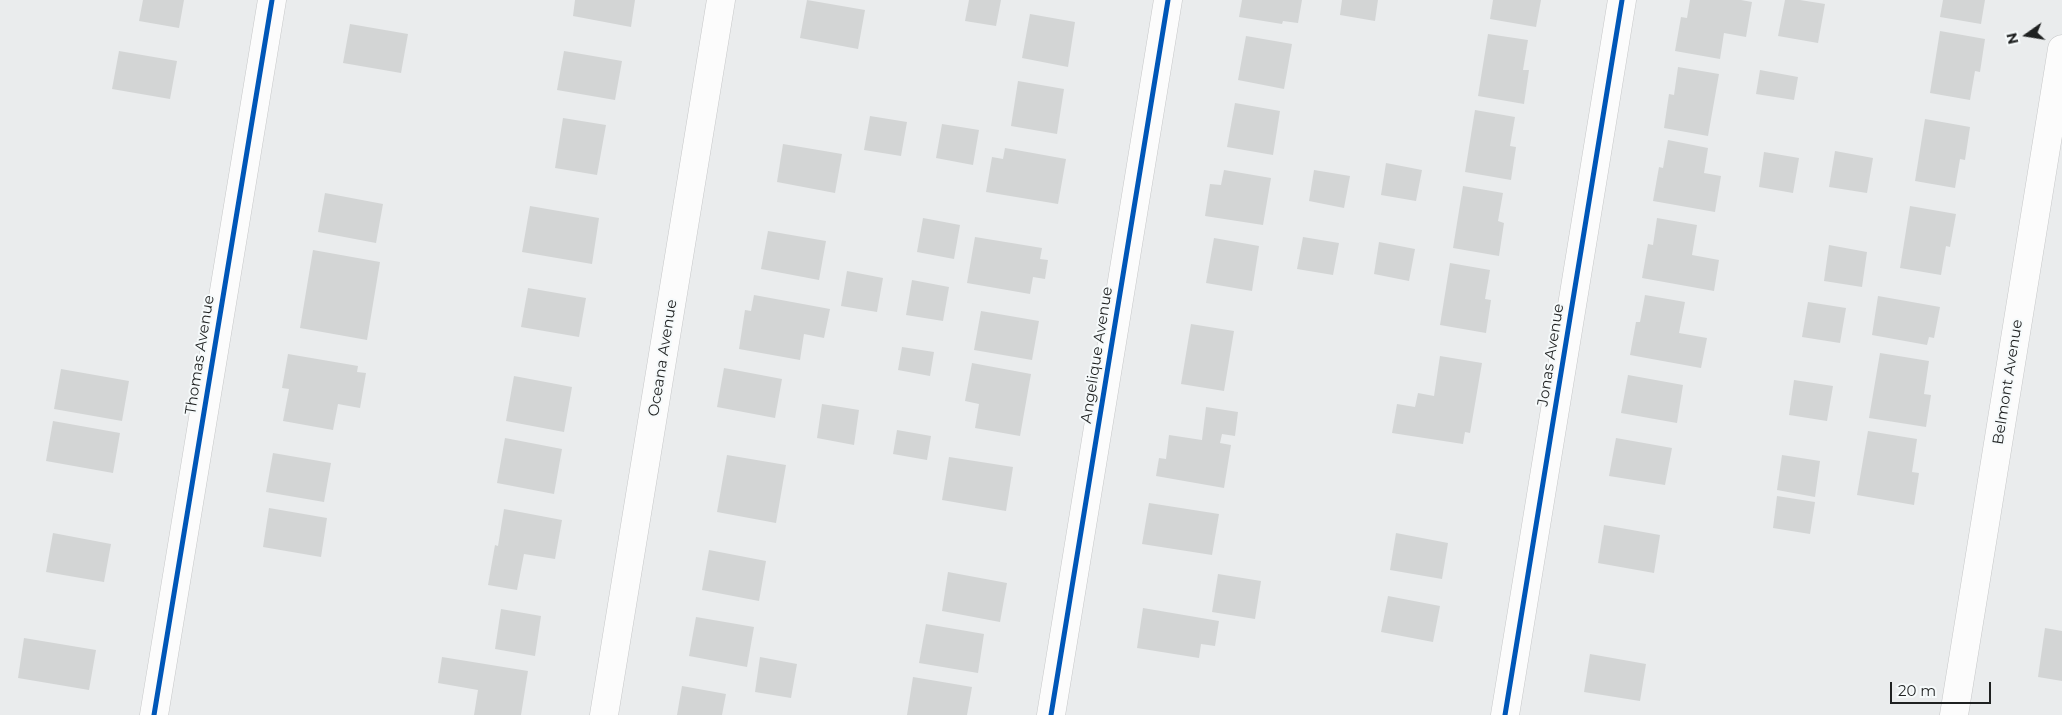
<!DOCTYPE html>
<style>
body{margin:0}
#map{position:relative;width:2062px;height:715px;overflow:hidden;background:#eaeced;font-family:Montserrat,sans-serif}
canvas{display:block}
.north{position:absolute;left:2002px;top:10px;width:50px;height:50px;-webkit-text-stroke:4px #f6fafb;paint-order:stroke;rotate:257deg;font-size:14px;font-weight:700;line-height:20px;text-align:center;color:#1f2121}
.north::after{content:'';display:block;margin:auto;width:18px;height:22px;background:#1f2121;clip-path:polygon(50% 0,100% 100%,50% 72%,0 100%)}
.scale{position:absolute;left:1890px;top:682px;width:101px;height:22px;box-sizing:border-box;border:2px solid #1f2121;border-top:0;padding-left:6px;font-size:15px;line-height:18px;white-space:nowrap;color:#1f2121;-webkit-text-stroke:4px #f6fafb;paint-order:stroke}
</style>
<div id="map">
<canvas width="2062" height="715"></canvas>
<div class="north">N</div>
<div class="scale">20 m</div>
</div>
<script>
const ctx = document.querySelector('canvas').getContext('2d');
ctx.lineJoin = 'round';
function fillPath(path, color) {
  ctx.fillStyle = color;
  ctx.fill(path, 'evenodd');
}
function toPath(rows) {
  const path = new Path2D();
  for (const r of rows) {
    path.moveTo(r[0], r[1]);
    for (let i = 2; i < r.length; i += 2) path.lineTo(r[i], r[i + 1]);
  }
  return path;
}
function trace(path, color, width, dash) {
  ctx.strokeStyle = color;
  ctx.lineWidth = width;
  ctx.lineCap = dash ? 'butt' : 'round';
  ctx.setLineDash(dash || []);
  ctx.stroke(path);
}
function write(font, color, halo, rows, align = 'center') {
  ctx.font = font + ' Montserrat,sans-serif';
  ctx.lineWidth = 4;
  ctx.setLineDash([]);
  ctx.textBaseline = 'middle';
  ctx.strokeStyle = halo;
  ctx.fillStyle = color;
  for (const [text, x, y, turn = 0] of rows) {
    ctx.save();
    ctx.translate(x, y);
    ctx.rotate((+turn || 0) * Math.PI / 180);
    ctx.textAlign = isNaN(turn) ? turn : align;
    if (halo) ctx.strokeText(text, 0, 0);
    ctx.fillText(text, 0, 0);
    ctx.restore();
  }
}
const building = toPath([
 [143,0,184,0,179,28,139,21],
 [575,0,635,0,631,27,573,16],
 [807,0,865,10,858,49,800,38],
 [969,0,1001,0,996,26,965,21],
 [1242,0,1302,0,1298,23,1283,21,1282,24,1239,17],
 [1342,0,1378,0,1375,21,1340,15],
 [1493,0,1541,0,1536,27,1490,19],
 [1690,0,1741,0,1752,2,1746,37,1724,33,1720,59,1675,51,1681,17,1687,18],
 [1785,0,1800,0,1825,4,1818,43,1778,36],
 [1943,0,1985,0,1981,24,1940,17],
 [1030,14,1075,22,1068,67,1022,58],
 [350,24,408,34,401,73,343,63],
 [1940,31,1985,39,1980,72,1975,71,1970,100,1930,93],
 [1488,34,1528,40,1523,70,1529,70,1524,104,1478,96],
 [1246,36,1292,44,1284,89,1238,80],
 [119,51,177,61,170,99,112,89],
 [564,51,622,61,615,100,557,90],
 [1678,67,1719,74,1708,136,1664,128,1669,94,1674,95],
 [1760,70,1798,77,1794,100,1756,94],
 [1018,81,1064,89,1057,134,1011,126],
 [1235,103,1280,111,1273,155,1227,147],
 [1475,110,1515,117,1510,146,1516,147,1511,180,1465,172],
 [870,116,907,122,901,156,864,150],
 [563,118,606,125,597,175,555,168],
 [1925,119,1970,127,1965,160,1960,159,1955,188,1915,181],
 [942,124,979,130,973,165,936,158],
 [1668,140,1708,148,1704,173,1721,176,1715,212,1653,201,1659,167,1663,168],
 [783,144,842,154,835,193,777,182],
 [1005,148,1066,159,1058,204,986,192,992,157,1003,159],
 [1835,151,1873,158,1867,193,1829,187],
 [1764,152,1799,158,1793,193,1759,187],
 [1386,163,1422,170,1416,201,1381,195],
 [1224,170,1271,178,1263,225,1205,216,1210,184,1221,185],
 [1314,170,1350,176,1344,208,1309,201],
 [1463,186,1503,193,1498,221,1504,223,1499,256,1453,248],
 [325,193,383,204,376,243,318,232],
 [530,206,599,218,592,264,522,252],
 [1910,206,1956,214,1950,247,1946,246,1941,275,1900,268],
 [923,218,960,225,954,259,917,252],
 [1657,218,1697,225,1692,255,1719,260,1714,291,1642,278,1648,244,1653,245],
 [768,231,826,241,819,280,761,269],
 [975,237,1042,248,1040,259,1048,260,1045,279,1033,277,1030,294,967,283],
 [1303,237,1339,243,1333,275,1297,269],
 [1214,238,1259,246,1252,291,1206,283],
 [1379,242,1415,249,1409,281,1374,274],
 [1829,245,1867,252,1862,287,1824,281],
 [313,250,380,262,367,340,300,328],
 [1450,263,1490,270,1485,299,1491,300,1486,333,1440,325],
 [847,271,883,278,877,312,841,306],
 [912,280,949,287,943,321,906,315],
 [528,288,586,298,579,337,521,327],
 [754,295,830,309,824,338,804,334,800,360,739,349,745,310,751,311],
 [1645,295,1685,302,1679,333,1707,338,1701,368,1630,355,1636,322,1640,322],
 [1878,296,1940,307,1934,338,1929,337,1927,345,1872,335],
 [1808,302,1846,308,1840,343,1802,337],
 [981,311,1039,321,1032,360,974,350],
 [1191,324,1234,331,1224,391,1181,384],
 [902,347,934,352,930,376,898,370],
 [1880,353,1929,361,1924,394,1931,395,1926,427,1869,418],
 [288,354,358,366,357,372,366,373,360,408,338,404,333,430,283,421,289,389,282,388],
 [1440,356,1482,363,1470,433,1465,432,1463,444,1392,433,1397,404,1415,407,1418,393,1434,396],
 [972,363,1031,374,1020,436,975,428,979,404,965,401],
 [724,368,782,379,775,418,717,407],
 [61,369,129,381,122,421,54,409],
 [1628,375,1683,385,1677,423,1621,413],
 [514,376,572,387,564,432,506,421],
 [1794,380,1833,386,1827,421,1789,415],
 [822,404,859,410,854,445,817,438],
 [1206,407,1238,412,1235,436,1222,434,1220,443,1231,445,1224,488,1156,476,1159,458,1166,459,1169,435,1202,440],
 [53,421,120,433,113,473,46,461],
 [897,430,931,436,927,460,893,454],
 [1868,431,1917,439,1912,472,1919,473,1914,505,1857,495],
 [505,438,562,449,554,494,497,483],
 [1616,438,1672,448,1665,485,1609,476],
 [273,453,331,463,324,502,266,492],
 [727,455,786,465,776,523,717,512],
 [1782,455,1820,461,1815,497,1777,490],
 [949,457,1013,467,1006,511,942,500],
 [1777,496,1815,502,1810,534,1773,528],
 [1149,503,1219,514,1212,555,1142,544],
 [269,508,327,518,321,557,263,547],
 [504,509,562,520,555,559,524,554,517,590,488,585,495,545,498,546],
 [1604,525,1660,535,1654,573,1598,563],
 [53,533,111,544,104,582,46,572],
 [1396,533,1448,543,1442,579,1390,570],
 [709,550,766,561,759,601,702,590],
 [948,572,1007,583,1000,622,942,611],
 [1218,574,1261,581,1255,619,1212,612],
 [1388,596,1440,606,1433,642,1381,632],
 [1143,608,1219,621,1215,646,1201,644,1199,658,1137,648],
 [501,609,541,616,535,656,495,649],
 [696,617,754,627,747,667,689,656],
 [926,624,984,634,978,673,919,663],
 [2045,628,2062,631,2062,681,2038,677],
 [24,638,96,650,89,690,18,678],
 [1590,654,1646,664,1640,701,1584,692],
 [442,657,528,671,521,715,474,715,478,690,438,683],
 [760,657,797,664,791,698,755,692],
 [913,677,972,687,967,715,907,715],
 [682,686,726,694,722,715,677,715]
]);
const minor = toPath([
 [154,715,272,0],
 [604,715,721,0],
 [1051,715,1168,0],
 [1505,715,1622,0],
 [1954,715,2062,49]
]);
const cycleway = toPath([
 [154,715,272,0],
 [1051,715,1168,0],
 [1505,715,1622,0]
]);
const streetNames = [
 ["Thomas Avenue",200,355,-81],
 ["Angelique Avenue",1097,355,-81],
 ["Jonas Avenue",1551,355,-81],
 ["Oceana Avenue",663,358,-81],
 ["Belmont Avenue",2008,382,-81]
];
fillPath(building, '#d3d5d5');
trace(minor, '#c6c7c8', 29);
trace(minor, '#fcfcfc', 28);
trace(cycleway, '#0057b8', 5);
write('15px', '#1f2121', '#f6fafb', streetNames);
</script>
